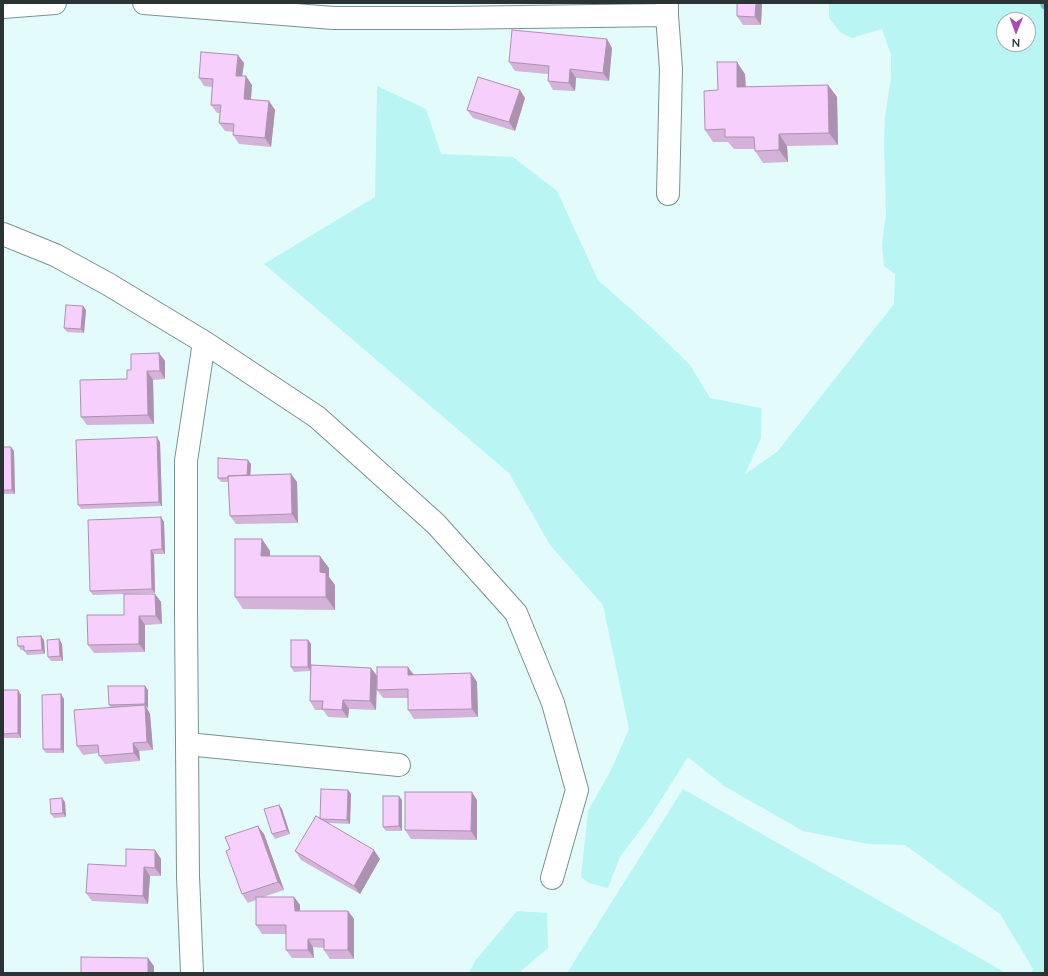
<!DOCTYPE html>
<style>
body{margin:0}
#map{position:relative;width:1048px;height:976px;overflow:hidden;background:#e3fcfb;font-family:Lato,sans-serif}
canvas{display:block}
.frame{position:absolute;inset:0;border:4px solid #2b3434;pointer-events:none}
.north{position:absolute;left:996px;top:12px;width:40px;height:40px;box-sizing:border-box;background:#fff;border:1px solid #aaaeae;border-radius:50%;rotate:181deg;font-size:11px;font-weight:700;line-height:16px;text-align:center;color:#2b3434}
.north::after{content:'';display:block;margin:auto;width:14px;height:18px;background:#a74bb6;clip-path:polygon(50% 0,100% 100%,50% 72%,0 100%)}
</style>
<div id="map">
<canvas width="1048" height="976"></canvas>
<div class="frame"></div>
<div class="north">N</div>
</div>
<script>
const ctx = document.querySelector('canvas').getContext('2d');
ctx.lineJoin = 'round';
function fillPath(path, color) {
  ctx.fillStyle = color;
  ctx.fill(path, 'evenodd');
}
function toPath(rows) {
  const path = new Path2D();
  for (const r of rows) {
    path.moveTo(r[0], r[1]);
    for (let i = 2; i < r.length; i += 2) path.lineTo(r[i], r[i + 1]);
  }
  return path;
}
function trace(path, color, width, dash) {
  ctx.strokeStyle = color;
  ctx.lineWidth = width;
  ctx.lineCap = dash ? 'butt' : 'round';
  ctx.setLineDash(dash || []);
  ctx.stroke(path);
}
const green = toPath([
 [829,3,1045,3,1045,973,1031,973,1033,969,1000,914,905,845,868,844,803,831,724,786,688,757,650,817,620,857,608,888,589,883,581,877,588,811,611,770,629,729,603,605,550,545,509,473,264,264,375,197,377,86,426,109,441,154,513,157,557,191,598,280,651,327,690,365,710,398,761,408,761,438,745,474,777,452,894,304,895,274,884,266,882,245,886,214,884,143,885,117,891,77,891,55,882,29,852,38,841,33,829,18],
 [1004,20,1028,20,1028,44,1004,44],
 [683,789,1006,973,567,973],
 [517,911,547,913,548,948,522,970,520,973,469,973,475,961]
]);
const stream = toPath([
 [1045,3,1045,5]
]);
const street = toPath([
 [144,3,333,18,448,18,667,15],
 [667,3,667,15,671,69,668,194],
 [3,7,55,3],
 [3,234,55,255,108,284,204,342,317,417,436,524,516,613,553,703,577,790,552,878],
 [187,744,399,765],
 [192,973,188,876,186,611,186,461,204,342]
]);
const wall = toPath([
 [762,3,761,25,743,25,737,16],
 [612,48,609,81,576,78,575,91,553,90,548,81,548,74,515,71,509,62],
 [244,63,242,76,252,85,251,100,269,101,275,110,271,147,239,144,233,135,234,132,225,131,219,123,220,113,217,113,211,105,212,87,204,86,199,78],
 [745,74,746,87,828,85,837,97,838,145,787,146,788,162,763,163,755,151,755,149,734,149,728,142,713,142,705,130,718,90],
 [525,98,515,131,473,118,467,110],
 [83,306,86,310,84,333,67,332,64,328],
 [159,353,165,361,165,379,153,380,154,424,87,425,81,417,127,379,131,370],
 [160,442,162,506,81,509,78,505],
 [3,447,14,451,15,494,3,494],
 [251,464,250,475,291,474,297,482,298,523,236,524,230,516,228,482,221,482,218,478],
 [161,517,164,522,165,554,154,554,155,593,93,595,90,591],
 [262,539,270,551,270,556,329,568,329,577,335,585,335,610,243,609,235,597],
 [155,594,161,602,162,624,145,625,145,652,94,653,88,645,124,615],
 [41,636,44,640,45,654,27,655,24,650,21,650,18,646],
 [59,639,62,644,63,661,51,661,48,657],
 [308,640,311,644,311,665,371,668,377,676,471,673,477,682,478,717,414,719,408,710,408,698,383,698,377,690,377,677,376,710,349,709,348,718,328,717,323,710,315,710,310,701,310,671,294,672,291,667],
 [3,690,18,690,21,695,21,738,3,738],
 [148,690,148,708,147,708,150,714,153,750,139,751,140,761,105,764,99,756,99,753,83,755,77,746,111,708,109,705],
 [64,699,64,753,46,753,43,749],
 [348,790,351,794,350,824,328,823,380,859,360,894,301,860,295,851,320,818],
 [402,800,402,831,386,831,383,827],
 [477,800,477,840,411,839,405,830],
 [65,802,66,817,54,818,51,814],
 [279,805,282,809,290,834,275,839,272,834],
 [264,834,284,890,263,897,294,897,300,905,300,911,348,911,354,919,354,959,330,959,324,950,324,948,313,947,314,958,292,958,286,950,286,934,262,934,256,925,256,900,248,903,242,894],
 [155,850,161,859,161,876,150,876,148,904,92,901,86,893,126,866]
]);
const shadedWall = toPath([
 [756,3,762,3,761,25,755,17],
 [607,39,612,48,609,81,603,73],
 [238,55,244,63,241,84,236,76],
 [737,62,745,74,746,99,737,87],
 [570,69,576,78,575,91,569,83],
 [246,76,252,85,250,108,244,99],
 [828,85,837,97,838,145,829,133],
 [520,90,525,98,515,131,509,122],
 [269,101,275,110,271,147,265,138],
 [779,134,787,146,788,162,779,150],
 [83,306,86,310,84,333,81,329],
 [159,353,165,361,165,379,160,371],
 [147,371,153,380,154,424,148,415],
 [157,437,160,442,162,506,159,502],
 [11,447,14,451,15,494,12,490],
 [248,460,251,464,250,483,247,479],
 [291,474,297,482,298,523,292,514],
 [161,517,164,522,165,554,162,549],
 [262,539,270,551,270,568,261,556],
 [151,550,154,554,155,593,152,589],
 [320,556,329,568,329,577,335,585,335,610,326,597,320,572],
 [155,594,161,602,162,624,156,616],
 [139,616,145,625,145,652,139,644],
 [41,636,44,640,45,654,42,650],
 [59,639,62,644,63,661,60,656],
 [308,640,311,644,311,671,308,667],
 [408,667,414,675,408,675],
 [371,668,377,676,376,710,370,701],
 [471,673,477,682,478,717,472,709],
 [145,686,148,690,148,708,145,704],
 [18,690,21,695,21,738,18,733],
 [61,694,64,699,64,753,61,749],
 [343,700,349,709,348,718,342,710],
 [145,705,150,714,153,750,147,742],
 [133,743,139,751,140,761,134,753],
 [348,790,351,794,350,824,347,820],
 [472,792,477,800,477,840,471,831],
 [399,796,402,800,402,831,399,826],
 [62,798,65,802,66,817,63,813],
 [279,805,282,809,290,834,287,830],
 [258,826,264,834,284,890,278,882],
 [155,850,161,859,161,876,155,868],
 [374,850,380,859,360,894,354,886],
 [144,867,150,876,148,904,143,896],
 [294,897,300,905,300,919,295,911],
 [348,911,354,919,354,959,348,950],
 [308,939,313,947,314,958,308,950],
 [148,958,154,966,154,973,148,973]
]);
const building = toPath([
 [737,3,756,3,755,17,737,16,737,3],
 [512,30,607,39,603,73,570,69,569,83,548,81,549,66,509,62,512,30],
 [201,52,238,55,236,76,246,76,244,99,269,101,265,138,233,135,234,124,219,123,221,105,211,105,213,79,199,78,201,52],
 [717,62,737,62,737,87,828,85,829,133,779,134,779,150,755,151,754,137,725,137,725,129,705,130,704,91,718,90,717,62],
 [478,77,520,90,509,122,467,110,478,77],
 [66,305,83,306,81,329,64,328,66,305],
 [159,353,160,371,147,371,148,415,81,417,80,380,127,379,127,370,131,370,131,354,159,353],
 [157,437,159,502,78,505,76,440,157,437],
 [3,447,11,447,12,490,3,490,3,447],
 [218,458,248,460,247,475,228,476,228,478,218,478,218,458],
 [291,474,292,514,230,516,228,476,291,474],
 [161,517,162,549,151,550,152,589,90,591,88,520,161,517],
 [235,539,262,539,261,556,320,556,320,572,326,573,326,597,235,597,235,539],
 [124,594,155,594,156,616,139,616,139,644,88,645,87,615,124,615,124,594],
 [41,636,42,650,24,651,24,646,18,646,17,637,41,636],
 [59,639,60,656,48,657,47,640,59,639],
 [291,640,308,640,308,667,291,667,291,640],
 [311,665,371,668,370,701,343,700,342,710,322,709,323,701,310,701,311,665],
 [377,667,408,667,408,675,471,673,472,709,408,710,408,689,377,690,377,667],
 [108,686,145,686,145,704,109,705,108,686],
 [3,690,18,690,18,733,3,734,3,690],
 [61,694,61,749,43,749,42,695,61,694],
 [145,705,147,742,133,743,134,753,99,756,98,745,77,746,74,710,145,705],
 [321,789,348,790,347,820,320,819,321,789],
 [405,792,472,792,471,831,405,830,405,792],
 [383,796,399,796,399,826,383,827,383,796],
 [62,798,63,813,51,814,50,799,62,798],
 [279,805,287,830,272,834,264,809,279,805],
 [316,816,374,850,354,886,295,851,316,816],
 [258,826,278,882,242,894,226,851,230,849,225,837,258,826],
 [126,849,155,850,155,868,144,867,143,896,86,893,88,864,126,866,126,849],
 [256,897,294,897,295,911,348,911,348,950,324,950,324,939,308,939,308,950,286,950,286,925,256,925,256,897],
 [81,957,148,958,148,973,81,973,81,957]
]);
fillPath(green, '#b8f5f3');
trace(stream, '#65c6c5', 9);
trace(street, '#7b9190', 24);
trace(street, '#fff', 22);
fillPath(wall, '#d4b2d9');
fillPath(shadedWall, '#ac91b0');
fillPath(building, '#f6cffc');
trace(building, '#ac91b0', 1);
</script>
